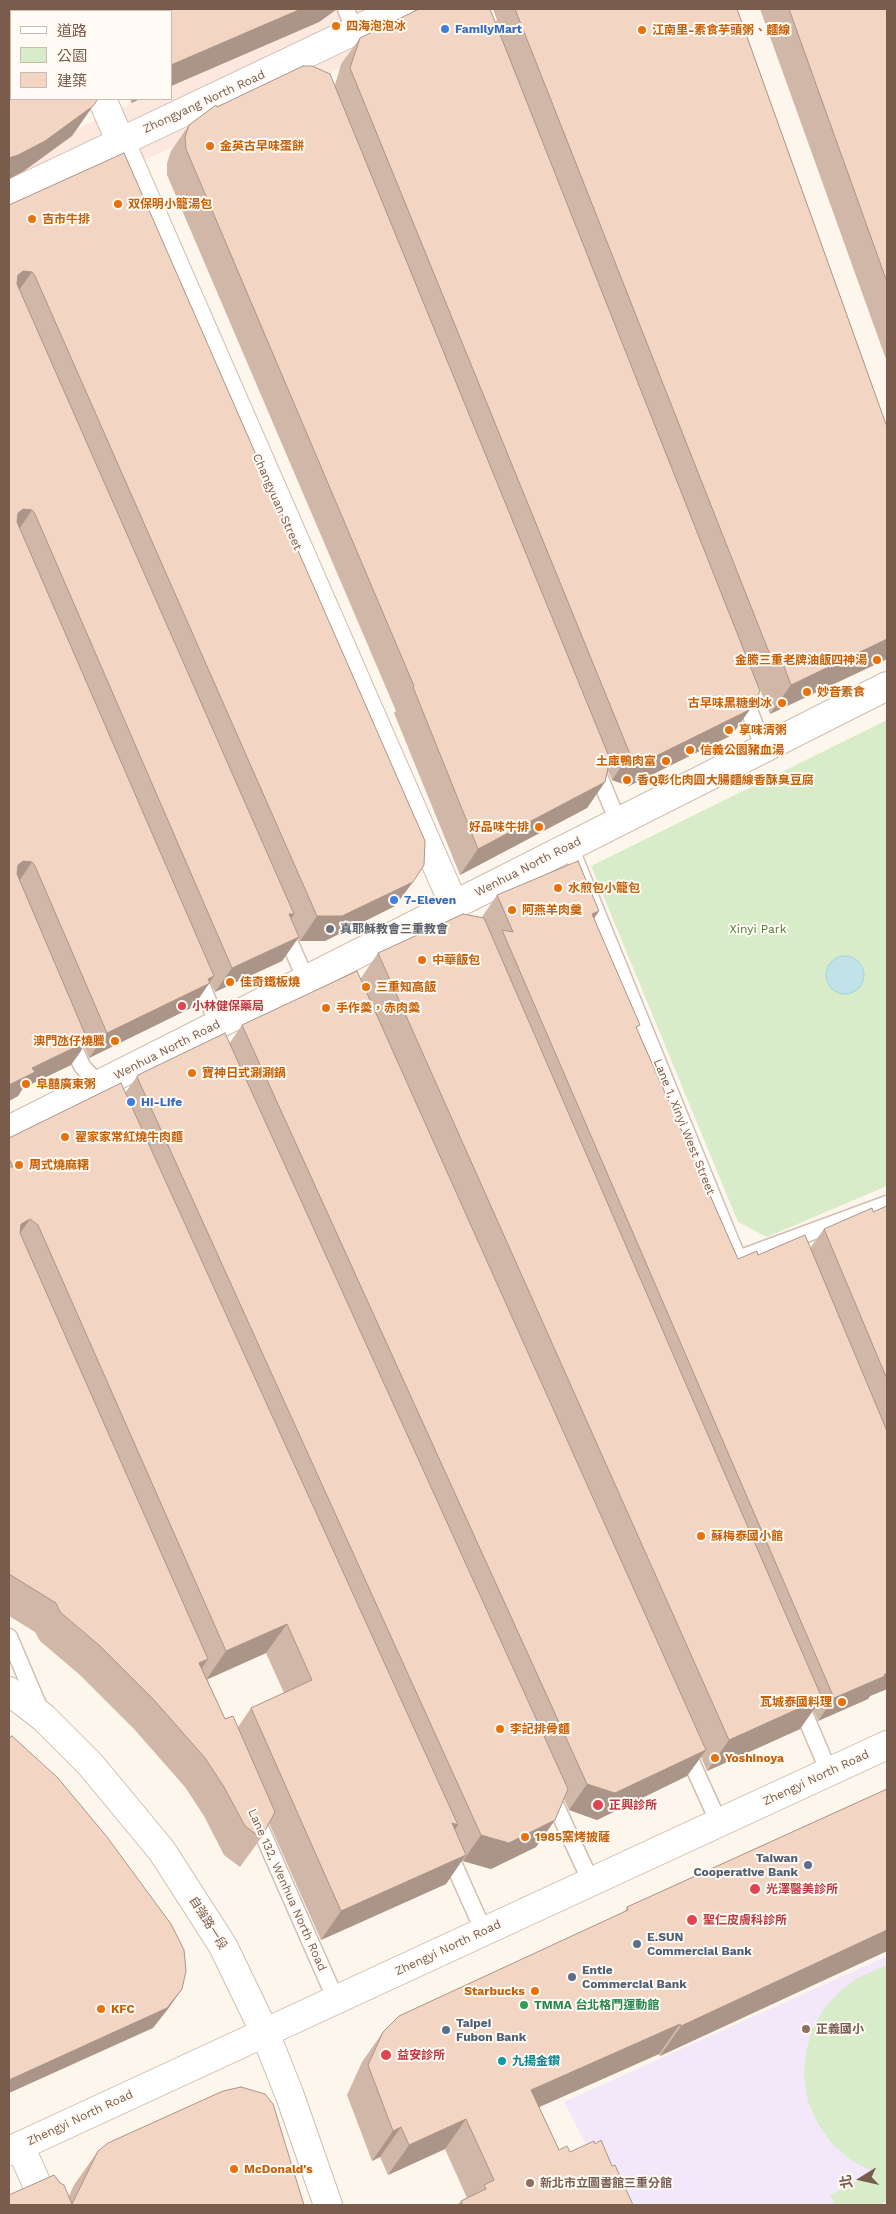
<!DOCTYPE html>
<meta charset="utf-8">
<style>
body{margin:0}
#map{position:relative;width:896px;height:2214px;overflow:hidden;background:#fdf6ec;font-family:"Work Sans","Noto Sans TC",sans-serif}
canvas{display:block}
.frame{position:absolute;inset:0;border:10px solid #7a5c4d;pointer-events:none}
.legend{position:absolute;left:10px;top:10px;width:162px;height:90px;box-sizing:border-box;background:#fffaf3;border:1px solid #cabbb1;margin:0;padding:6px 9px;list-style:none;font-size:15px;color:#7a5c4d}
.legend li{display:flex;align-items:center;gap:10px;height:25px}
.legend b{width:25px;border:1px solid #cabbb1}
.north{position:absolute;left:836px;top:2154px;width:50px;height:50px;-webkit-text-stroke:4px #fffaf3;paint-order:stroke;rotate:260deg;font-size:14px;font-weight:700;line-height:20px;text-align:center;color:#7a5c4d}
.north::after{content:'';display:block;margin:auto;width:18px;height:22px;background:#7a5c4d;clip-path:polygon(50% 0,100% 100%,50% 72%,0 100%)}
</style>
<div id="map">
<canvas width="896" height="2214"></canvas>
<div class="frame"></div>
<ul class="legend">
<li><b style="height:6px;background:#fff"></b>道路</li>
<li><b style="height:14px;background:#d8ecc9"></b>公園</li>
<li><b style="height:14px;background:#f3d5c3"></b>建築</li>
</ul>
<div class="north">北</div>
</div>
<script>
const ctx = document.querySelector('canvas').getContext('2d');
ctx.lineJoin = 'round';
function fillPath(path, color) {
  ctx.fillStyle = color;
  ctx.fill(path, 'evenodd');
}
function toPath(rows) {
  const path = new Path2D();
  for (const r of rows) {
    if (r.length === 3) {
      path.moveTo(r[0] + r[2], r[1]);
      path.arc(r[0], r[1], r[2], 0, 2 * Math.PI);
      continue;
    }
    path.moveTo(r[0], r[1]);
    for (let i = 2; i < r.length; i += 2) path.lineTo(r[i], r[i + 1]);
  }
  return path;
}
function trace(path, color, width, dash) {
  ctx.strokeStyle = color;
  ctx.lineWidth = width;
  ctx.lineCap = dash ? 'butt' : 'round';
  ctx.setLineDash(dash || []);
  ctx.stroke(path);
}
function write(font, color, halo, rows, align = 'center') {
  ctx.font = font + ' "Work Sans","Noto Sans TC",sans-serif';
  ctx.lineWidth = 4;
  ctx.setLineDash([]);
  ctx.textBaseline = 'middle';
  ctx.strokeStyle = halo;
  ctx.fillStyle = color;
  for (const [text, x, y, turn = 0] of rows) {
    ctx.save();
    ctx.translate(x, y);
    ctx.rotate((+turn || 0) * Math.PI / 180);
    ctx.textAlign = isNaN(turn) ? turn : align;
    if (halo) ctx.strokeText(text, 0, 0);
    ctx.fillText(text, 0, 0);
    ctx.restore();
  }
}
const commercial = toPath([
 [327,9,465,9,9,224,9,162,140,99,171,99,171,84]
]);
const education = toPath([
 [832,1834,887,1873,887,2205,617,2205,564,2102,887,1956]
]);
const green = toPath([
 [887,720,887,1186,767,1237,738,1222,591,866],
 [887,1965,887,2201,878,2205,835,2205,830,2195,875,2172,852,2161,832,2144,818,2124,808,2102,804,2076,806,2052,812,2029,824,2009,838,1993,857,1978]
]);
const water = toPath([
 [845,975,19]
]);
const service = toPath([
 [346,9,354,30],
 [741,690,764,748],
 [595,766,618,822],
 [570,847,738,1259,887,1204],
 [283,927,306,980],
 [195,971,218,1024],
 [69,1037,82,1066,99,1085,102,1092],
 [9,1637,41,1712],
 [798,1699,829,1772],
 [685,1748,719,1823],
 [549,1791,591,1882],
 [254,1814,336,2000],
 [447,1849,484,1932]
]);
const minor = toPath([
 [102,99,454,905],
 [9,195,400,9],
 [9,1130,887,686],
 [20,2146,46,2205]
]);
const tertiary = toPath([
 [9,1691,44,1718,90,1764,162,1851,223,1946,265,2033,290,2096,328,2205],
 [9,2151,887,1745]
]);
const wall = toPath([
 [92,9,337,9,319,22,171,86,171,11,93,11],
 [493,9,737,9,887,427,887,659,770,714,759,687,753,705,734,732,728,737,629,786,612,780,608,771,605,782,587,808,460,875,394,713,396,711,167,175,167,163,171,151,189,125,217,107,335,85,341,64,360,38,495,22,497,20],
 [760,9,887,9,887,362],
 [130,99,140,99,131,103],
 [9,205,395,906,325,941,300,941,298,938,282,961,215,992,210,982,193,1007,89,1058,84,1046,71,1065,23,1088,18,1096,9,1101],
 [497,895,599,911,594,919,637,1029,738,1259,758,1255,810,1248,824,1229,873,1212,887,1206,887,1689,870,1696,868,1699,818,1721,813,1710,800,1729,707,1771,701,1757,687,1776,597,1820,569,1810,564,1799,536,1847,491,1869,463,1861,462,1860,446,1884,321,1940,269,1823,261,1838,240,1867,224,1855,204,1816,185,1787,134,1729,80,1675,40,1641,35,1632,9,1616,9,1138,125,1093,138,1075,229,1044,242,1025,361,978,378,953,482,917],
 [266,1653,284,1693,251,1708,238,1727,225,1719,207,1679],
 [887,1789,887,1951,660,2056,659,2054,539,2107,559,2150,570,2152,612,2166,633,2205,457,2205,461,2201,467,2198,445,2149,388,2175,380,2157,372,2161,347,2095,362,2062,383,2032,625,1911,627,1907],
 [98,2151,304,2205,9,2205,69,2196,74,2185]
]);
const shadedWall = toPath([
 [301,9,337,9,319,22,171,86,171,65],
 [134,99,140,99,131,103],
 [93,106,72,136,24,171,9,179,9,158],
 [23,271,32,272,14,297,18,275],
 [23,509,32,510,15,535,18,513],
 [887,639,887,659,770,714,791,685],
 [753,705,734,732,728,737,629,786,612,780,630,754],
 [605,782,587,808,460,875,478,849],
 [23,861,32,862,15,887,18,865],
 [413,882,395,906,325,941,300,941,317,916],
 [599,911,583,934,592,914],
 [289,914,294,914,277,939],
 [299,937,282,961,215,992,232,968],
 [214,976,193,1007,89,1058,107,1033],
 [88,1041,71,1065,23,1088,18,1096,9,1101,9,1085,32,1068],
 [30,1219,10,1248,21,1224],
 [287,1624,266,1653,206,1680,226,1651],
 [208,1659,188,1688,199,1663],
 [887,1673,887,1689,870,1696,868,1699,818,1721,834,1698],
 [822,1698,800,1729,707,1771,729,1740],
 [706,1750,687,1776,597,1820,569,1810,587,1784],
 [555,1820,536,1847,491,1869,463,1861,481,1835],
 [452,1823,458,1825,438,1854],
 [466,1855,446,1884,321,1940,341,1911],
 [887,1930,887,1951,660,2056,681,2026],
 [182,1989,168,2009,153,2028,9,2093,9,2080],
 [680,2024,659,2054,510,2120,531,2090],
 [466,2119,445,2149,388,2175,409,2145],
 [401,2127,380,2157,372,2161,393,2131]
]);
const building = toPath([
 [9,9,88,9,88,11,11,11,11,99,98,99,93,106,45,141,18,155,9,158,9,9],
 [125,9,301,9,171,65,171,11,126,11,125,9],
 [419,9,490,9,760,691,753,705,747,711,648,760,630,754,350,68,360,38,419,9],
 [515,9,737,9,887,427,887,639,791,685,780,656,774,665,515,9],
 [789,9,887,9,887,282,789,9],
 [303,66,312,66,330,74,610,759,605,782,478,849,413,687,414,686,186,149,185,137,189,125,216,105,217,107,303,66],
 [124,153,425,841,424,865,413,882,342,916,317,916,35,276,32,272,23,271,18,275,17,284,294,914,289,914,299,937,232,968,35,514,32,510,23,509,18,513,17,522,214,976,208,979,210,983,107,1033,35,866,32,862,23,861,18,865,17,874,88,1041,32,1068,35,1072,9,1085,9,205,124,153],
 [578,861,599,911,592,914,640,1025,636,1027,738,1259,757,1251,758,1255,805,1235,887,1431,887,1673,884,1675,885,1676,834,1698,502,930,513,932,497,895,578,861],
 [463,914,484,918,822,1698,729,1740,378,953,463,914],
 [357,971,706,1750,615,1793,587,1784,242,1025,357,971],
 [225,1033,568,1789,555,1820,509,1843,481,1835,137,1077,138,1075,225,1033],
 [121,1083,458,1825,452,1823,466,1855,341,1911,251,1708,312,1680,287,1624,226,1651,38,1225,30,1219,21,1224,20,1233,208,1659,199,1663,225,1719,233,1716,275,1812,261,1838,245,1826,224,1787,205,1758,154,1700,100,1646,60,1612,56,1603,9,1574,9,1167,13,1167,9,1159,9,1138,121,1083],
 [887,1206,887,1379,824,1229,872,1208,873,1212,887,1206],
 [12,1736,58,1778,107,1837,171,1924,184,1950,186,1971,182,1989,167,2008,9,2080,9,1738,12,1736],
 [887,1789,887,1930,681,2026,680,2024,531,2090,559,2150,567,2146,570,2152,594,2141,595,2144,601,2140,612,2166,615,2165,633,2205,463,2205,461,2201,486,2189,484,2185,494,2180,466,2119,409,2145,401,2127,393,2131,368,2065,383,2032,399,2016,628,1910,627,1907,887,1789],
 [241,2087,265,2094,273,2104,304,2205,9,2205,9,2195,54,2175,60,2183,64,2185,72,2204,98,2151,108,2143,223,2091,241,2087]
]);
const markers = [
 [336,26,5,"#e8710a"],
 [445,29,5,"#3f7fe0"],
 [642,30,5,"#e8710a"],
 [210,146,5,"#e8710a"],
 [118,204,5,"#e8710a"],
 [32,219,5,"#e8710a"],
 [877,660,5,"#e8710a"],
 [807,692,5,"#e8710a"],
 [782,703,5,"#e8710a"],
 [729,730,5,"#e8710a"],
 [690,750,5,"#e8710a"],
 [666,761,5,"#e8710a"],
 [627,780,5,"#e8710a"],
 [539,827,5,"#e8710a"],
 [558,888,5,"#e8710a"],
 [394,900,5,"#3f7fe0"],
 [512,910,5,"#e8710a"],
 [330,929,5,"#6b7280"],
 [422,960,5,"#e8710a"],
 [230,982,5,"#e8710a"],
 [366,987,5,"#e8710a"],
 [182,1006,5,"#e0444e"],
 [326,1008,5,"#e8710a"],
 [115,1041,5,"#e8710a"],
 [192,1073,5,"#e8710a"],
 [26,1084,5,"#e8710a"],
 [131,1102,5,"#3f7fe0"],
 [65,1137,5,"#e8710a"],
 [19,1165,5,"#e8710a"],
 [701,1536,5,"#e8710a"],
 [842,1702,5,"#e8710a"],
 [500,1729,5,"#e8710a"],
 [715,1758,5,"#e8710a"],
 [598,1805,6,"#e0444e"],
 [525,1837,5,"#e8710a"],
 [808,1865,5,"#5c6f8a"],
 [755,1889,6,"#e0444e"],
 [692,1920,6,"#e0444e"],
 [637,1944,5,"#5c6f8a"],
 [572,1977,5,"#5c6f8a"],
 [535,1991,5,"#e8710a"],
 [524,2005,5,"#2e9e5b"],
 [101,2009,5,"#e8710a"],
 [806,2029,5,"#8d6e63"],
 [446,2030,5,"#5c6f8a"],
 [386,2055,6,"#e0444e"],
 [502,2061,5,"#0f9aa8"],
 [234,2169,5,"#e8710a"],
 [530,2183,5,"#8d6e63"]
];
const foodNames = [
 ["四海泡泡冰",346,26],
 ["江南里-素食芋頭粥、麵線",652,30],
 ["金英古早味蛋餅",220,146],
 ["双保明小籠湯包",128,204],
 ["吉市牛排",42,219],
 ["金騰三重老牌油飯四神湯",867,660,"right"],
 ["妙音素食",817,692],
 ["古早味黑糖剉冰",772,703,"right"],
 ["享味清粥",739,730],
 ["信義公園豬血湯",700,750],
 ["土庫鴨肉富",656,761,"right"],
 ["香Q彰化肉圓大腸麵線香酥臭豆腐",637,780],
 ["好品味牛排",529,827,"right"],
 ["水煎包小籠包",568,888],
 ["阿燕羊肉羹",522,910],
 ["中華飯包",432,960],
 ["佳奇鐵板燒",240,982],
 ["三重知高飯",376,987],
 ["手作羮，赤肉羮",336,1008],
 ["澳門氹仔燒臘",105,1041,"right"],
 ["寶神日式涮涮鍋",202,1073],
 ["阜囍廣東粥",36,1084],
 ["翟家家常紅燒牛肉麵",75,1137],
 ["周式燒麻糬",29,1165],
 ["蘇梅泰國小館",711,1536],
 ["瓦城泰國料理",832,1702,"right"],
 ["李記排骨麵",510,1729],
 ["Yoshinoya",725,1758],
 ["1985窯烤披薩",535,1837],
 ["Starbucks",525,1991,"right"],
 ["KFC",111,2009],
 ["McDonald's",244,2169]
];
const shopNames = [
 ["FamilyMart",455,29],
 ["7-Eleven",404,900],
 ["Hi-Life",141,1102]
];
const streetNames = [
 ["Zhongyang North Road",204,102,-25],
 ["Changyuan Street",277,502,66],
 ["Wenhua North Road",528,867,-27],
 ["Wenhua North Road",167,1050,-27],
 ["Lane 1, Xinyi West Street",684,1127,68],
 ["Zhengyi North Road",816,1778,-25],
 ["Lane 132, Wenhua North Road",287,1890,66],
 ["自強路一段",208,1923,58],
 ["Zhengyi North Road",448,1948,-25],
 ["Zhengyi North Road",80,2118,-25]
];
const worshipNames = [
 ["真耶穌教會三重教會",340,929]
];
const parkNames = [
 ["Xinyi Park",758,929]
];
const healthNames = [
 ["小林健保藥局",192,1006],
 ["正興診所",609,1805],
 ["光澤醫美診所",766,1889],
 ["聖仁皮膚科診所",703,1920],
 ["益安診所",397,2055]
];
const serviceNames = [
 ["Taiwan",798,1858,"right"],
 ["Cooperative Bank",798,1872,"right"],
 ["E.SUN",647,1937],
 ["Commercial Bank",647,1951],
 ["Entie",582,1970],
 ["Commercial Bank",582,1984],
 ["Taipei",456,2023],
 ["Fubon Bank",456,2037]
];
const leisureNames = [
 ["TMMA 台北格鬥運動館",534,2005]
];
const educationNames = [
 ["正義國小",816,2029],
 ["新北市立圖書館三重分館",540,2183]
];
const cultureNames = [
 ["九揚金鑽",512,2061]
];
fillPath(commercial, '#fde8e0');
fillPath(education, '#f3e8fa');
fillPath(green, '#d8ecc9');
fillPath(water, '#bfe3e8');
trace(water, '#a5d3da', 1);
trace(service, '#d1beb0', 19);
trace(minor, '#d1beb0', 30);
trace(tertiary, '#d1beb0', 30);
trace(service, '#fff', 16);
trace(minor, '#fff', 28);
trace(tertiary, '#fff', 28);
fillPath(wall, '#d1b7a8');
fillPath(shadedWall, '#aa9588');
fillPath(building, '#f3d5c3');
trace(building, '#aa9588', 1);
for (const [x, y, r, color] of markers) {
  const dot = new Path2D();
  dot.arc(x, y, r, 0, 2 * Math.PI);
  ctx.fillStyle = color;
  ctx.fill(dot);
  trace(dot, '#fffaf3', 2);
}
write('bold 12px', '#c56008', '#fffaf3', foodNames, 'left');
write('bold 12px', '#366cbe', '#fffaf3', shopNames, 'left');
write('12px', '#7a5c4d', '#fffaf3', streetNames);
write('bold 12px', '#5b616d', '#fffaf3', worshipNames, 'left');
write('12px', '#537a41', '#fffaf3', parkNames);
write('bold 12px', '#be3a42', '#fffaf3', healthNames, 'left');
write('bold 12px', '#4e5e75', '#fffaf3', serviceNames, 'left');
write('bold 12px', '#27864d', '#fffaf3', leisureNames, 'left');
write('bold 12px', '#785e54', '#fffaf3', educationNames, 'left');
write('bold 12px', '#0d838f', '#fffaf3', cultureNames, 'left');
</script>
